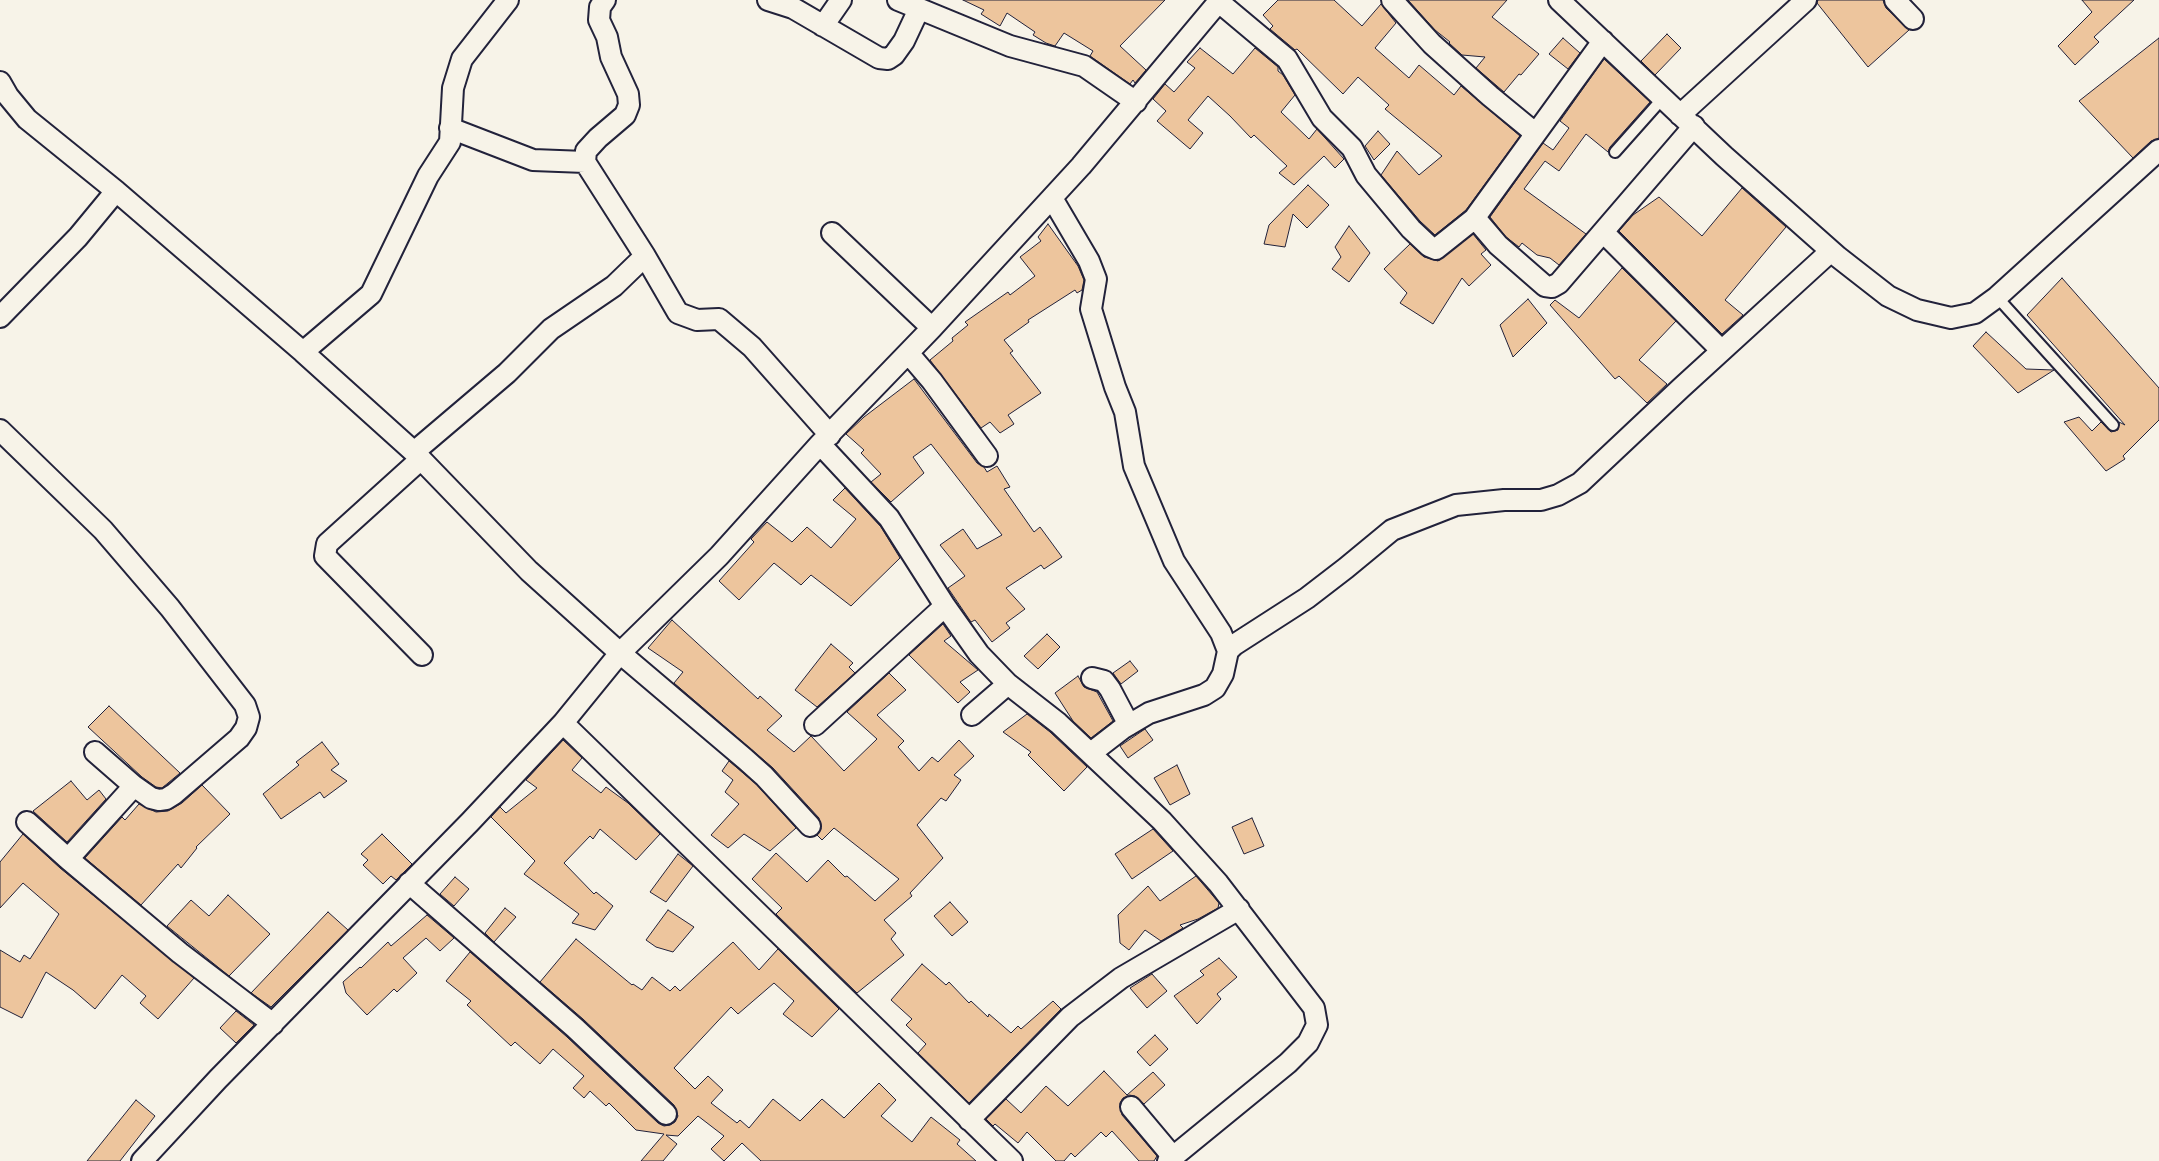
<!DOCTYPE html>
<style>
body{margin:0}
canvas{display:block;background:#f7f3e8}
</style>
<canvas width="2159" height="1161"></canvas>
<script>
const ctx = document.querySelector('canvas').getContext('2d');
ctx.lineJoin = 'round';
function fillPath(path, color) {
  ctx.fillStyle = color;
  ctx.fill(path, 'evenodd');
}
function toPath(rows) {
  const path = new Path2D();
  for (const r of rows) {
    path.moveTo(r[0], r[1]);
    for (let i = 2; i < r.length; i += 2) path.lineTo(r[i], r[i + 1]);
  }
  return path;
}
function trace(path, color, width, dash) {
  ctx.strokeStyle = color;
  ctx.lineWidth = width;
  ctx.lineCap = dash ? 'butt' : 'round';
  ctx.setLineDash(dash || []);
  ctx.stroke(path);
}
const building = toPath([
 [963,0,1165,0,1120,46,1146,70,1135,83,1133,80,1130,84,1090,56,1093,51,1064,33,1055,46,1046,43,1033,35,1035,32,1007,13,1000,26,981,14,984,10,963,0],
 [1278,0,1334,0,1362,26,1381,4,1396,23,1375,48,1409,78,1419,65,1454,95,1461,86,1520,136,1466,210,1435,235,1420,221,1381,175,1397,151,1419,175,1442,156,1385,109,1389,105,1358,77,1343,94,1297,49,1295,50,1270,29,1273,26,1263,15,1278,0],
 [1408,0,1507,0,1492,17,1539,54,1521,75,1519,74,1504,92,1476,68,1485,57,1462,55,1449,43,1450,42,1435,30,1408,0],
 [1818,0,1883,0,1886,8,1909,30,1868,67,1817,3,1818,0],
 [2082,0,2134,0,2094,37,2099,42,2075,65,2058,46,2092,12,2082,0],
 [1667,34,1681,48,1655,75,1641,61,1667,34],
 [1563,38,1580,53,1568,69,1549,54,1563,38],
 [2159,38,2159,138,2151,141,2133,158,2079,101,2159,38],
 [1200,48,1233,74,1255,48,1278,67,1278,71,1283,75,1295,95,1281,112,1309,139,1317,129,1344,159,1335,168,1324,156,1294,185,1279,173,1287,166,1254,135,1251,138,1230,116,1208,96,1188,120,1203,133,1190,149,1157,121,1166,111,1153,99,1165,84,1174,92,1195,68,1187,62,1200,48],
 [1604,59,1650,102,1610,147,1608,152,1586,134,1559,171,1545,161,1524,189,1586,234,1559,265,1550,258,1537,255,1522,243,1519,247,1506,237,1490,217,1543,143,1553,150,1569,128,1560,121,1604,59],
 [1378,131,1390,144,1374,160,1365,146,1378,131],
 [1308,185,1329,205,1307,228,1293,214,1285,247,1264,244,1269,225,1308,185],
 [1742,188,1786,227,1725,300,1743,315,1722,334,1619,231,1633,215,1659,197,1702,236,1742,188],
 [1048,224,1078,266,1084,280,1082,290,1077,293,1075,290,1028,320,1029,322,1004,340,1013,351,1010,353,1041,393,1008,415,1014,424,1000,433,990,422,981,428,930,360,953,341,952,338,968,325,965,322,1008,292,1010,295,1035,276,1020,257,1041,241,1038,237,1048,224],
 [1349,226,1370,253,1349,282,1332,269,1341,257,1335,247,1349,226],
 [1473,234,1486,250,1481,254,1491,265,1469,286,1462,278,1433,324,1400,303,1407,293,1384,269,1410,244,1424,257,1438,261,1473,234],
 [1622,268,1676,321,1639,360,1667,384,1647,403,1619,376,1615,379,1550,305,1555,300,1579,318,1622,268],
 [2062,278,2159,388,2159,420,2123,456,2125,459,2106,471,2064,422,2079,417,2092,431,2101,422,2111,432,2118,430,2119,422,2125,425,2027,315,2062,278],
 [1528,299,1547,323,1513,357,1500,325,1528,299],
 [1986,332,2026,369,2054,370,2018,393,1973,346,1986,332],
 [914,379,977,463,984,467,987,472,997,466,1010,487,1004,489,1034,532,1040,527,1062,557,1044,569,1041,565,1006,588,1025,609,1006,623,1010,628,992,642,975,620,971,622,948,588,965,576,940,545,963,529,977,549,1002,535,931,444,913,457,924,473,891,502,871,482,881,474,861,453,864,450,846,434,864,417,914,379],
 [845,488,881,527,900,558,851,606,811,575,801,585,774,563,739,600,719,581,754,542,751,539,767,522,792,542,807,527,831,548,856,519,833,500,845,488],
 [672,620,758,699,760,696,782,716,767,730,794,752,811,736,844,771,877,739,847,712,889,673,906,690,877,715,904,741,898,747,919,771,932,757,938,762,959,740,974,756,954,775,961,780,946,801,941,798,917,825,943,858,910,893,912,896,884,920,896,933,891,939,904,955,857,993,776,914,782,908,752,879,776,853,807,882,828,860,845,877,847,876,875,901,899,879,834,828,822,840,817,835,821,829,819,818,773,768,674,683,683,672,648,648,672,620],
 [943,624,951,636,944,641,978,670,960,682,970,692,958,703,909,655,943,624],
 [1047,634,1060,647,1038,669,1024,656,1047,634],
 [831,644,853,663,849,667,855,673,817,707,795,690,831,644],
 [1130,661,1138,671,1121,684,1113,673,1130,661],
 [1078,676,1084,687,1097,692,1113,721,1091,738,1073,721,1055,693,1078,676],
 [109,706,180,773,162,788,156,787,142,777,88,727,109,706],
 [1027,714,1050,732,1087,767,1064,791,1028,755,1031,752,1003,732,1027,714],
 [1145,729,1153,740,1128,758,1120,746,1145,729],
 [563,740,582,758,572,770,601,793,606,787,628,803,660,834,636,860,600,829,593,839,590,836,564,863,594,894,596,892,613,906,595,930,572,923,579,914,524,874,535,861,491,817,500,807,506,813,537,788,526,780,563,740],
 [322,742,339,764,331,770,347,781,324,798,320,792,281,819,263,794,299,765,296,762,322,742],
 [729,761,756,784,796,828,770,851,744,834,728,848,711,835,739,804,725,792,733,780,722,771,729,761],
 [1177,765,1190,794,1170,805,1154,778,1177,765],
 [71,781,87,800,99,790,106,799,67,842,33,811,71,781],
 [202,785,230,814,196,847,197,848,181,868,178,864,141,905,85,858,122,817,125,820,139,804,156,812,168,811,182,803,202,785],
 [1252,818,1264,846,1244,854,1232,827,1252,818],
 [1153,829,1173,851,1132,879,1115,854,1153,829],
 [23,834,60,868,194,978,158,1019,140,1003,146,996,122,975,95,1009,73,990,46,972,22,1018,0,1007,0,950,20,962,24,955,30,959,59,914,23,883,0,908,0,862,23,834],
 [382,834,412,864,396,880,391,876,383,884,363,865,368,860,361,854,382,834],
 [678,854,693,866,666,902,650,892,678,854],
 [1196,876,1219,903,1218,908,1198,919,1180,925,1183,928,1161,941,1145,930,1129,950,1120,943,1118,915,1148,886,1160,901,1196,876],
 [455,877,469,889,454,906,440,894,455,877],
 [228,895,270,934,229,976,167,926,191,900,209,916,228,895],
 [950,902,968,922,952,936,934,916,950,902],
 [505,908,516,917,494,942,485,933,505,908],
 [668,910,694,927,673,952,656,947,646,940,668,910],
 [328,912,348,930,271,1007,251,993,328,912],
 [427,915,454,938,440,951,426,938,403,958,417,973,397,992,394,989,367,1015,346,993,343,982,360,967,361,968,388,942,391,946,427,915],
 [576,939,632,985,633,984,642,990,652,977,670,991,675,986,680,991,733,942,759,970,778,949,839,1009,812,1037,783,1014,794,1001,774,983,738,1014,731,1007,674,1068,695,1089,708,1076,723,1090,711,1103,737,1123,740,1120,749,1128,773,1099,800,1121,822,1099,844,1118,879,1083,896,1100,881,1116,912,1142,931,1117,960,1140,957,1144,976,1161,761,1161,742,1143,724,1161,711,1149,724,1136,698,1116,678,1136,666,1135,677,1144,663,1161,641,1161,664,1134,636,1130,609,1103,606,1106,590,1091,584,1098,573,1088,584,1076,553,1049,540,1064,515,1042,511,1046,467,1005,471,1001,446,981,470,952,567,1037,658,1123,664,1126,670,1125,675,1122,678,1116,674,1105,583,1019,540,982,576,939],
 [1219,958,1237,977,1217,994,1221,999,1197,1024,1174,996,1204,975,1200,971,1219,958],
 [922,964,946,985,949,982,969,1003,971,1001,988,1017,989,1014,1011,1033,1018,1026,1021,1029,1053,1001,1061,1009,969,1103,918,1053,926,1044,906,1025,912,1019,891,1000,922,964],
 [1152,974,1167,991,1147,1008,1130,988,1152,974],
 [236,1011,254,1025,236,1043,220,1028,236,1011],
 [1155,1035,1168,1049,1150,1066,1137,1052,1155,1035],
 [1104,1071,1127,1095,1153,1072,1165,1085,1144,1104,1135,1096,1129,1095,1123,1098,1120,1103,1122,1115,1157,1156,1154,1161,1139,1161,1112,1131,1106,1137,1101,1132,1075,1157,1071,1153,1064,1161,1056,1161,1027,1132,1018,1143,995,1124,993,1126,986,1119,1006,1099,1021,1113,1046,1086,1068,1106,1104,1071],
 [136,1100,155,1116,120,1161,87,1161,136,1100]
]);
const service = toPath([
 [1615,152,1663,98],
 [1997,297,2113,425]
]);
const minor = toPath([
 [605,0,600,7,599,20,607,37,611,57,628,94,629,105,625,115,598,138,586,151,585,162,645,256,678,313,697,320,719,319,752,347,830,435],
 [768,0,793,8,879,58,888,59,894,55,904,41,919,9],
 [898,0,1010,46,1084,66,1136,102],
 [1392,0,1432,44,1490,96,1535,133],
 [1559,0,1724,156,1838,257,1888,296,1917,310,1951,318,1975,313,1997,297,2159,150],
 [1895,0,1913,19],
 [1219,2,1287,59,1322,118,1352,148,1366,175,1411,229,1429,246,1436,249,1475,218],
 [823,26,841,0],
 [1603,41,1476,216,1475,218,1498,245,1545,286,1552,287,1559,283,1694,126],
 [0,82,8,96,27,119,116,191,303,352,414,452,529,571,620,653,745,759,764,776,810,826],
 [1680,115,1806,0],
 [450,128,533,160,585,162],
 [1052,198,1089,261,1096,279,1091,309,1115,387,1125,412,1134,466,1174,561,1221,633,1228,651],
 [1603,232,1721,350],
 [832,233,932,328],
 [0,317,78,237,116,191],
 [303,352,371,294,428,176,450,142,453,88,462,59,508,0],
 [909,354,932,381,987,456],
 [0,430,103,530,170,608,245,705,249,717,246,728,239,738,174,794,166,799,159,800,151,798,134,786],
 [820,444,889,518,945,606,979,654,1008,684,1058,723,1162,821,1218,883,1314,1008,1317,1025,1308,1043,1288,1063,1168,1161],
 [414,452,507,373,551,329,614,286,645,256],
 [421,459,327,544,325,556,422,655],
 [1092,678,1104,681,1110,689,1129,725],
 [972,715,1008,684],
 [563,723,1012,1161],
 [815,725,945,606],
 [1091,753,1122,729,1149,713,1204,695,1215,688,1223,674,1228,651,1234,645,1307,598,1346,568,1392,530,1456,505,1504,500,1541,500,1558,495,1580,483,1681,388,1831,251],
 [27,822,68,859,180,953,273,1024],
 [68,859,134,786,95,752],
 [409,883,575,1028,666,1114],
 [1131,1107,1173,1157],
 [969,1120,1070,1017,1121,978,1239,909],
 [142,1161,218,1079,470,822,563,723,620,653,719,556,820,444,932,328,1081,166,1220,0]
]);
fillPath(building, '#edc59d');
trace(building, '#22223b', 1);
trace(service, '#22223b', 14);
trace(minor, '#22223b', 24);
trace(service, '#f7f3e8', 10);
trace(minor, '#f7f3e8', 20);
</script>
